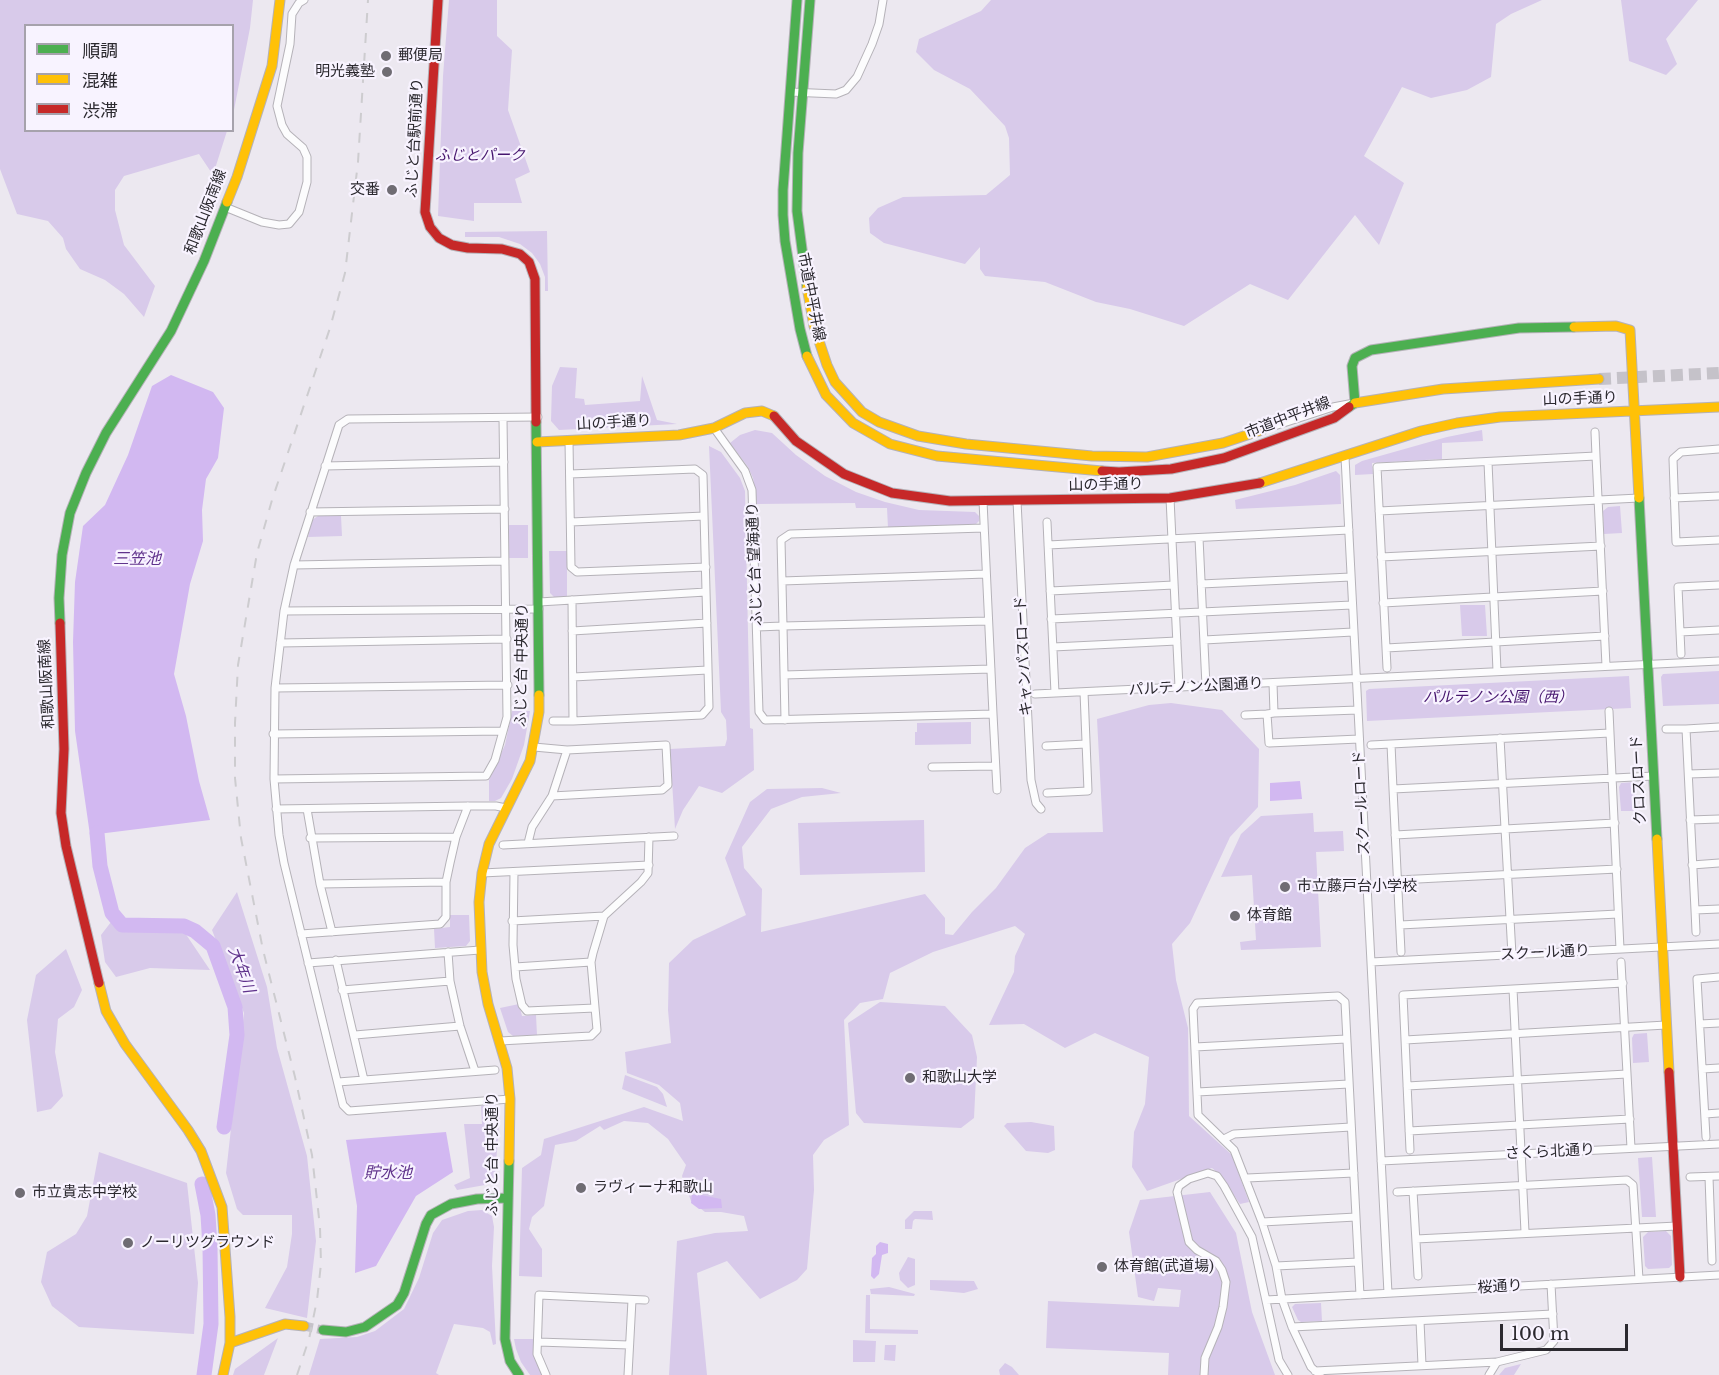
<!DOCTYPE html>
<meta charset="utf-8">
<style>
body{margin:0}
#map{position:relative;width:1719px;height:1375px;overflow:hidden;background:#ece8f0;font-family:"Libre Baskerville","Noto Sans JP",serif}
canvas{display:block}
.legend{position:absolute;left:24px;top:24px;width:210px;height:108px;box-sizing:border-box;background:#f8f3ff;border:2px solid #a6a2ac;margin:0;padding:8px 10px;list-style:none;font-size:18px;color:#2b292f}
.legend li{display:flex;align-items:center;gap:12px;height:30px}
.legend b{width:30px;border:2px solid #a6a2ac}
.scale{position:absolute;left:1500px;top:1324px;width:128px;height:27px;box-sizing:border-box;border:3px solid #2b292f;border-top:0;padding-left:8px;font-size:18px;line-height:21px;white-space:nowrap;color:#2b292f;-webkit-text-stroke:4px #f8f3ff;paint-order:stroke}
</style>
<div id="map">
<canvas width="1719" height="1375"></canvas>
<ul class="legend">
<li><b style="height:8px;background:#4caf50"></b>順調</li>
<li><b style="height:8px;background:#ffc107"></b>混雑</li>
<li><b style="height:8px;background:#c62828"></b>渋滞</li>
</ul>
<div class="scale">100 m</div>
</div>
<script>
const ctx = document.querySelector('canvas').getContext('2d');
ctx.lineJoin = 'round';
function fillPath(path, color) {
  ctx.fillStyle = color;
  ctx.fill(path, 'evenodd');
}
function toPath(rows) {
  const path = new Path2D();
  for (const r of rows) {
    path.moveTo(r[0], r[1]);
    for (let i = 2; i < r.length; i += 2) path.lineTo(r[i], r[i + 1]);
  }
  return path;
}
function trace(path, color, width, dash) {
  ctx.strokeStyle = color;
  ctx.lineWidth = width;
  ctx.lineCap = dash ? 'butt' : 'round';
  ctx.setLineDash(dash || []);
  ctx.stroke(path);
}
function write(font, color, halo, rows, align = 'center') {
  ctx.font = font + ' "Libre Baskerville","Noto Sans JP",serif';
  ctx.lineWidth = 4.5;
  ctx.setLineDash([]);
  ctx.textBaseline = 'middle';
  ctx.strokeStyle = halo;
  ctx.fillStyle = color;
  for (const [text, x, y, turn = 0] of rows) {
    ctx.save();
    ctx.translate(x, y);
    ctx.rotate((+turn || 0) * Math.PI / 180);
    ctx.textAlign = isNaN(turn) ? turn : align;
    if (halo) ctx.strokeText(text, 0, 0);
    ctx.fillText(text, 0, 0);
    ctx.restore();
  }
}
const green = toPath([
 [0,0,253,0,250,28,233,115,232,26,26,26,26,130,227,131,213,175,199,154,124,176,115,190,115,210,124,245,155,286,144,317,124,294,105,280,80,269,66,249,63,238,48,221,17,214,0,169],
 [449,0,497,0,497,36,512,50,508,110,530,172,515,179,522,203,474,203,474,221,438,216,443,76],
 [991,0,1542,0,1511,14,1496,24,1491,77,1467,90,1431,98,1402,87,1364,156,1404,183,1379,245,1355,215,1288,300,1250,284,1184,326,1130,309,1096,302,1045,282,985,276,980,269,980,247,965,264,884,243,870,233,869,218,878,208,903,197,986,195,1010,175,1009,138,1005,126,970,89,934,70,916,52,919,39,981,11],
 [1621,0,1698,0,1666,39,1677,64,1666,75,1629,61],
 [547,231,548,291,545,291,545,277,540,264,532,253,520,244,499,237,465,237,465,232],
 [560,367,577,368,575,398,584,399,585,405,640,401,642,376,657,420,677,424,559,430,551,421,552,386],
 [755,430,772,433,796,455,825,476,856,492,885,502,919,510,975,512,979,516,979,521,975,525,888,528,887,508,856,508,855,503,757,504,753,478,748,467,730,443,740,435],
 [1482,430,1483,441,1442,443,1442,459,1372,463,1373,474,1355,475,1355,465,1362,461,1447,437],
 [709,446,721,452,740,478,745,491,750,728,753,729,754,770,722,793,699,786,683,810,675,829,670,749,725,746,727,739,726,720,721,712],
 [1336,471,1340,475,1341,504,1236,509,1235,500,1295,485],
 [1620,506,1622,533,1604,534,1603,511,1608,507],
 [318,516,341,516,342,536,308,537,312,520],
 [509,525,528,525,528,558,509,558],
 [549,551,567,551,567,597,554,597,550,593],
 [1460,605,1485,605,1487,636,1462,636],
 [1719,671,1719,704,1663,706,1661,677,1663,674],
 [1629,676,1631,708,1367,721,1366,691,1369,689],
 [1171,703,1222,710,1259,749,1258,807,1230,837,1190,923,1172,944,1176,980,1188,1028,1189,1116,1232,1155,1249,1202,1240,1204,1220,1175,1212,1168,1147,1191,1132,1167,1134,1132,1145,1104,1149,1057,1095,1033,1065,1048,1024,1024,989,1025,1014,972,1015,956,1025,934,1015,926,933,952,890,973,883,999,860,1003,844,1020,849,1125,824,1140,813,1155,814,1190,807,1269,797,1280,760,1299,727,1261,697,1273,707,1375,669,1375,677,1241,715,1233,748,1231,744,1216,721,1212,705,1212,691,1201,682,1176,686,1165,668,1139,648,1123,624,1121,604,1130,600,1126,576,1141,555,1145,544,1206,532,1217,529,1229,542,1249,542,1277,519,1276,522,1168,541,1155,544,1139,644,1107,683,1121,680,1103,659,1085,627,1073,625,1052,671,1043,668,1010,669,963,693,940,746,915,725,858,750,802,767,789,822,788,841,793,802,797,771,809,742,847,744,868,762,889,761,932,925,894,945,918,945,934,953,935,972,912,996,888,1025,848,1048,833,1103,832,1097,719,1149,705],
 [512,711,530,711,524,745,512,779,501,798,495,801,489,801,489,780,505,745],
 [971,722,971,744,915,745,915,732,917,732,917,723],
 [1634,782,1636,811,1621,811,1619,787,1621,783],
 [1313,813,1314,832,1343,831,1344,851,1316,852,1321,947,1241,950,1240,942,1256,940,1252,875,1221,877,1241,834,1261,816],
 [924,820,925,872,800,875,798,823],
 [237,892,267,987,277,1048,307,1156,316,1241,307,1318,265,1308,287,1267,292,1234,292,1215,243,1215,237,1209,226,1173,244,1013,212,930],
 [450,915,469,915,470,941,466,946,435,948,434,929,450,927],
 [140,919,177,921,210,970,150,968,116,977,105,962,101,935,111,922],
 [66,949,82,990,74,1007,58,1019,55,1052,63,1096,51,1109,37,1112,27,1020,36,975],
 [880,1002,945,1006,972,1035,977,1057,974,1118,961,1128,864,1123,856,1113,848,1023],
 [519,1004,522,1016,536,1015,537,1035,513,1036,508,1032,500,1008],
 [1647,1033,1649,1062,1633,1063,1632,1038,1634,1034],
 [625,1075,657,1087,663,1094,667,1107,622,1089],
 [495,1104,500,1110,495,1177,485,1185,457,1190,454,1185,470,1178,464,1124,482,1124,481,1106],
 [1031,1122,1054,1126,1055,1150,1048,1153,1026,1151,1004,1126,1007,1123],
 [99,1152,187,1183,198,1283,194,1334,79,1327,52,1306,41,1282,47,1252,76,1234,87,1216],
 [1652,1157,1656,1217,1642,1217,1638,1158],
 [1210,1192,1236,1233,1252,1312,1275,1375,1168,1375,1169,1353,1046,1348,1048,1301,1179,1307,1181,1290,1158,1288,1154,1301,1138,1297,1129,1232,1140,1200],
 [482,1210,492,1216,494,1227,492,1266,496,1344,493,1345,490,1332,483,1328,454,1324,436,1373,439,1375,309,1375,320,1339,357,1337,375,1331,404,1309,419,1278,433,1233,442,1220,468,1211],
 [914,1211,932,1211,933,1220,915,1219,913,1221,912,1229,905,1229,905,1220],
 [1666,1231,1671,1236,1672,1265,1669,1268,1648,1269,1645,1266,1643,1237,1648,1232],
 [908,1257,915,1259,915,1285,908,1288,900,1280,899,1273],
 [930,1280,974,1281,978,1289,964,1293,930,1290],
 [889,1287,915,1294,914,1296,871,1294,870,1289],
 [866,1295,870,1295,870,1329,918,1330,918,1334,865,1333],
 [1321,1303,1322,1321,1301,1322,1298,1320,1292,1307,1295,1304],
 [278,1338,264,1375,233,1375,235,1369],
 [514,1339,533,1339,533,1353,542,1375,530,1375,521,1362,516,1349],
 [853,1340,876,1341,875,1362,853,1362],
 [885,1345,896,1345,895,1361,884,1360],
 [1005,1363,1012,1367,1019,1375,1000,1375,999,1370],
 [1521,1364,1514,1375,1499,1375,1505,1368]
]);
const water = toPath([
 [171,375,213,392,224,408,218,458,206,479,202,510,203,541,190,584,174,674,186,716,199,781,210,820,90,835,75,731,73,642,75,582,83,526,105,505,128,455,152,386],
 [1300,781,1302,799,1270,801,1270,783],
 [446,1132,453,1172,416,1196,376,1266,355,1273,357,1206,346,1140],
 [692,1195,701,1195,721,1199,722,1208,699,1209,691,1203],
 [880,1242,888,1244,888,1253,882,1255,879,1274,874,1279,871,1276,872,1258,876,1254,876,1246]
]);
const river = toPath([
 [97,833,100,866,112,913,122,925,184,926,195,931,213,946,235,1007,237,1035,224,1127],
 [202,1184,208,1215,210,1247,211,1324,204,1375]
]);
const secondaryTunnel = toPath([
 [304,1326,323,1330]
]);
const highwayTunnel = toPath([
 [1599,379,1719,373]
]);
const street = toPath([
 [790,92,836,94,846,90,857,77,872,44,879,24,883,0],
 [225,207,262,222,279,225,289,224,299,212,307,182,307,157,303,148,287,134,282,125,277,106,290,44,292,14,299,3,304,0],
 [714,428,745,471,752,490,759,712,765,720,993,714,983,501],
 [1262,430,1333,407,1354,403],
 [1595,432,1596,456],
 [569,441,571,567,577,572,706,567],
 [1719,449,1681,452,1673,459,1676,542,1719,540],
 [1345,457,1388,1293],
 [1488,462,1497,671],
 [325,466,504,462],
 [570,474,695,469,703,475,709,707,702,715,573,721,572,600],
 [1170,498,1179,687],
 [1674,498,1719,496],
 [1017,501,1031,780,1036,803,1041,809],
 [1379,511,1639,498],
 [310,512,505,509],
 [571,522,704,516],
 [1047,522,1055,693],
 [984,528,790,534,781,540,783,626,988,621],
 [1199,538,1206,686],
 [1048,545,1349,530],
 [1381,557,1601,546],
 [294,565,505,561],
 [782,581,986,574],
 [1201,584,1351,577],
 [1719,585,1678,587,1680,632,1719,630],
 [1050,591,1174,585],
 [539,602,706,592],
 [1383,603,1603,591],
 [284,611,539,609],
 [1051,619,1352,605],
 [757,627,783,626,785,720],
 [572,631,707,623],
 [1680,632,1681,654],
 [1204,640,1353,632],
 [280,643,507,639],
 [1053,647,1177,641],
 [1386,648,1605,636],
 [1387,668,1377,467,1596,456,1606,666],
 [784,675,991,669],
 [573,677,708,670],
 [1273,683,1274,713,1267,714,1269,743,1359,739],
 [275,688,508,685],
 [1035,694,1719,661],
 [1609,711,1610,733],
 [1274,713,1358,710],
 [993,714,997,790],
 [1245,715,1267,714],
 [553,721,573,721],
 [1719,727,1686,729,1695,910,1719,909],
 [1666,729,1686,729],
 [273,734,502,731],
 [1500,738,1512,955],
 [1391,744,1393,789,1654,776],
 [1371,745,1610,733,1620,949],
 [1046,746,1086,744],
 [534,747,567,750,666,745,668,785,662,790,552,796],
 [932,767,995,766],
 [1689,774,1719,773],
 [274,779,486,776,495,760,507,717,503,418],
 [1393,789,1401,952],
 [1047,793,1088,791,1084,692],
 [276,809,468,806,496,806,506,808],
 [307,809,320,884,332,932],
 [1690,820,1719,819],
 [1395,835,1615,823],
 [310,838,456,837],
 [528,843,532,827,552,796,567,750],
 [503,845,674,836],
 [1692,865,1719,863],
 [514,872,513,945,516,979,522,1005,527,1011,595,1008],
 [482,873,649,865],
 [1398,880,1617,869],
 [320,884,446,882],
 [1695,910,1696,932],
 [512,921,604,916],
 [1400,925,1618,914],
 [301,934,440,924,446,917,446,882,450,863,456,837,468,806],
 [448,952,450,981,460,1026,475,1071],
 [336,960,364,1080],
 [1371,962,1719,944],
 [1621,962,1631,1148],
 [308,963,480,950],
 [515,967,591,962],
 [1513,989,1525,1232],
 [342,990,450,981],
 [1700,1024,1719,1023],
 [355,1035,460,1026],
 [1405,1040,1666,1025],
 [500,1041,591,1036,597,1030,591,962,593,953,604,916,641,882,648,873,649,837],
 [1195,1047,1346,1039],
 [1702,1069,1719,1068],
 [338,1082,495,1070],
 [1407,1086,1627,1074],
 [1197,1092,1349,1084],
 [510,1099,349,1111,343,1105,284,863,279,835,274,779,275,688,284,611,294,565,339,425,348,419,538,417],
 [1705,1114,1719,1113],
 [1409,1131,1630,1119],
 [1706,1137,1697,979,1719,977],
 [1224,1139,1234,1134,1351,1127],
 [1410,1150,1403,995,1623,983],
 [1381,1161,1719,1144],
 [1690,1177,1719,1176],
 [1709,1177,1712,1261],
 [1247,1178,1354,1173],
 [1413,1191,1418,1276],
 [1397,1192,1627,1180,1633,1185,1639,1279],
 [1262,1222,1356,1217],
 [1416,1239,1677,1226],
 [1276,1266,1358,1262],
 [1266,1300,1719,1275],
 [1420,1321,1422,1365],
 [1292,1327,1553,1314],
 [538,1342,629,1345],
 [1315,1371,1497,1362],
 [546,1375,537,1354,539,1295,645,1300],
 [628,1375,632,1300],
 [1204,1375,1205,1358,1218,1327,1223,1307,1226,1282,1222,1270,1216,1261,1197,1250,1189,1242,1177,1192,1179,1186,1189,1179,1208,1173,1217,1176,1224,1186,1252,1237,1279,1360,1288,1375],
 [1320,1375,1311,1367,1292,1327,1282,1299,1276,1266,1262,1222,1234,1150,1198,1115,1193,1009,1197,1003,1338,996,1345,1002,1360,1295],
 [1489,1375,1497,1362,1546,1350,1554,1341,1551,1284]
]);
const fast = toPath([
 [797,0,783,190,783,215,785,241,800,329,807,356],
 [807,287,797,211,798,153,810,0],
 [1349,407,1355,403,1352,366,1355,358,1371,350,1519,328,1574,327],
 [536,422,539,695],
 [1639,498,1657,839],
 [60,623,59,598,62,555,70,513,86,473,106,433,171,331,204,261,227,202],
 [509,1161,505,1339,510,1361,519,1375],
 [323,1330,346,1332,365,1327,397,1305,404,1293,426,1224,431,1215,451,1204,477,1199,508,1198]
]);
const slow = toPath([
 [227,202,237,177,272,66,280,0],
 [807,287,814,326,827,365,835,382,862,412,879,422,918,436,966,444,1092,456,1147,457,1223,443,1262,430],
 [1574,327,1616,326,1630,330,1639,498],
 [807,356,826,395,853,423,890,444,937,456,1102,471],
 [1355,403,1443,389,1599,379],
 [537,442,679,435,714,428,745,413,762,411,774,416],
 [1260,483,1421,431,1457,423,1500,417,1719,407],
 [1657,839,1669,1072],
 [99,983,106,1011,125,1044,188,1130,201,1151,222,1207,230,1317,230,1343,223,1375],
 [509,1161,510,1099,507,1068,488,1004,482,972,479,902,482,873,489,844,530,761,539,712,539,695],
 [230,1343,285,1324,304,1326]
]);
const jam = toPath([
 [438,0,425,212,430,227,439,238,452,245,468,248,502,249,520,254,529,262,535,279,536,422],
 [774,416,796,441,844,474,892,493,950,501,1170,498,1260,483],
 [1102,471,1119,472,1171,469,1224,458,1334,418,1349,407],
 [60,623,64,749,61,813,66,846,99,983],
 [1669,1072,1680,1277]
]);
const rail = toPath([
 [297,1375,309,1339,317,1300,321,1264,320,1227,312,1155,295,1077,263,950,241,838,235,778,235,723,238,665,257,553,272,500,330,328,345,273,358,162,368,0]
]);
const markers = [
 [386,56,6,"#6f6c73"],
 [387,72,6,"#6f6c73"],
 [392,190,6,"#6f6c73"],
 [1285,887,6,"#6f6c73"],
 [1235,916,6,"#6f6c73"],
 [910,1078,6,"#6f6c73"],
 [581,1188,6,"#6f6c73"],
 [20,1193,6,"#6f6c73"],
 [128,1243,6,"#6f6c73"],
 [1102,1267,6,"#6f6c73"]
];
const poiNames = [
 ["郵便局",398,56],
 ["明光義塾",375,72,"right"],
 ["交番",380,190,"right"],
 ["市立藤戸台小学校",1297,887],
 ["体育館",1247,916],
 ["和歌山大学",922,1078],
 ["ラヴィーナ和歌山",593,1188],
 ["市立貴志中学校",32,1193],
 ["ノーリツグラウンド",140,1243],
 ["体育館(武道場)",1114,1267]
];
const streetNames = [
 ["ふじと台駅前通り",415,138,-87],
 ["和歌山阪南線",206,212,-69],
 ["市道中平井線",811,297,79],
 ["山の手通り",1580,399,-2],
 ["市道中平井線",1288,418,-21],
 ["山の手通り",614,423,-3],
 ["山の手通り",1106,485,-1],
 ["ふじと台 望海通り",755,564,-92],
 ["キャンパスロード",1024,656,-93],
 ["ふじと台 中央通り",522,665,-89],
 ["和歌山阪南線",47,684,-93],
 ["パルテノン公園通り",1196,687,-3],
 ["クロスロード",1639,780,-93],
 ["スクールロード",1362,803,-93],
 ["スクール通り",1545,953,-3],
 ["さくら北通り",1550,1152,-3],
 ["ふじと台 中央通り",493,1154,-90],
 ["桜通り",1500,1287,-3]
];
const parkNames = [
 ["ふじとパーク",480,156],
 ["パルテノン公園（西）",1498,698]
];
const waterNames = [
 ["三笠池",137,559],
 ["大年川",241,970,70],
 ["貯水池",388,1173]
];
fillPath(green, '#d8caea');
fillPath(water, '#d2b8f1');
trace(river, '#d2b8f1', 15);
trace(secondaryTunnel, '#c5c2c9', 9, [9, 4.5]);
trace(highwayTunnel, '#c5c2c9', 12, [12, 6]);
trace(street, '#b5b2b8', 9);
trace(fast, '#b5b2b8', 11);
trace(slow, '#b5b2b8', 11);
trace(jam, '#b5b2b8', 11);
trace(street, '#fcfcfd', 7);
trace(fast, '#4caf50', 9);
trace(slow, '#ffc107', 9);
trace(jam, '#c62828', 9);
trace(rail, '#cdcccf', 2, [10, 10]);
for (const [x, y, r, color] of markers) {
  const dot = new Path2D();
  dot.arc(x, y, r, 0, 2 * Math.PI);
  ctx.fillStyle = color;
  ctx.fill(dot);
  trace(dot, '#f8f3ff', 2);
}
write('15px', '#2b292f', '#f8f3ff', poiNames, 'left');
write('15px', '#2b292f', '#f8f3ff', streetNames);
write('italic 15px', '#46156e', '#f8f3ff', parkNames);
write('italic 16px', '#60338c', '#f8f3ff', waterNames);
</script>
